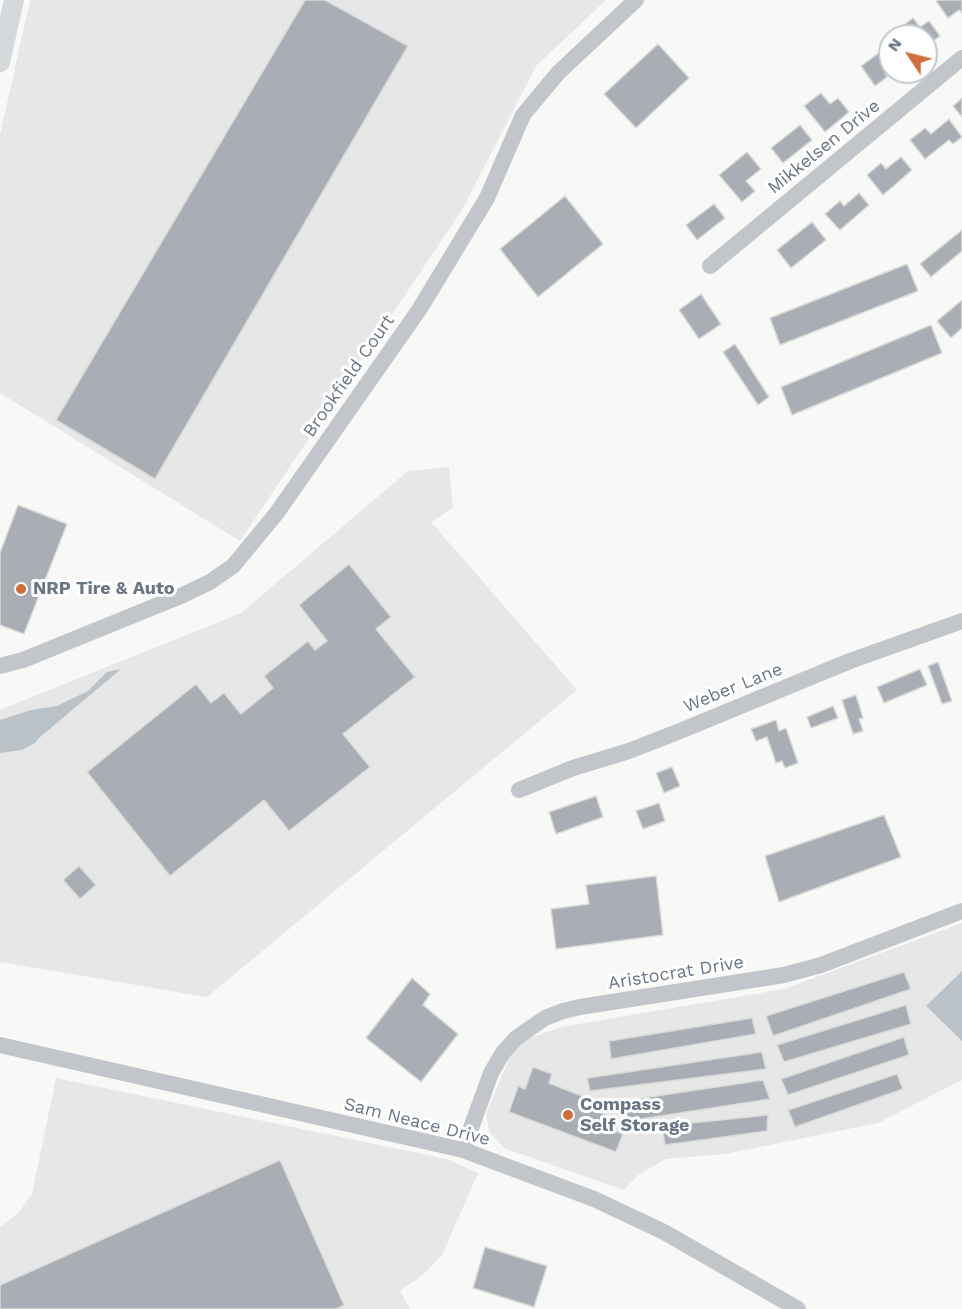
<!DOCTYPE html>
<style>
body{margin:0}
#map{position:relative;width:962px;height:1309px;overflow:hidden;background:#f8f8f6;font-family:"Work Sans",sans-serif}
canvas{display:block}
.north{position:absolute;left:878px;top:24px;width:60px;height:60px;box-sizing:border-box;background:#fff;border:2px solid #c3c8ce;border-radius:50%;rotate:305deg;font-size:16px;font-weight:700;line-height:24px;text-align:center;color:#6a7684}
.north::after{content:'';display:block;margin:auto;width:21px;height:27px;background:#d16d3d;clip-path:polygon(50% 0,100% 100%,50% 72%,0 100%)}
</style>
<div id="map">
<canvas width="962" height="1309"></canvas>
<div class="north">N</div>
</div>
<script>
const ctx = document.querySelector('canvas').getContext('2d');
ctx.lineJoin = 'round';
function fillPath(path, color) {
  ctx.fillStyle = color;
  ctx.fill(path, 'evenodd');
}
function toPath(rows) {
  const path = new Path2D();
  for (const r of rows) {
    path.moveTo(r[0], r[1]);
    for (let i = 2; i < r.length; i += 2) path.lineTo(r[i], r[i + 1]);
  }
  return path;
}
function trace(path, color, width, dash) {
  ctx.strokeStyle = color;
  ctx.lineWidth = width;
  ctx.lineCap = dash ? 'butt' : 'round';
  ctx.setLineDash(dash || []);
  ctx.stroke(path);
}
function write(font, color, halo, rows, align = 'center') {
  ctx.font = font + ' "Work Sans",sans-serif';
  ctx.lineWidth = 6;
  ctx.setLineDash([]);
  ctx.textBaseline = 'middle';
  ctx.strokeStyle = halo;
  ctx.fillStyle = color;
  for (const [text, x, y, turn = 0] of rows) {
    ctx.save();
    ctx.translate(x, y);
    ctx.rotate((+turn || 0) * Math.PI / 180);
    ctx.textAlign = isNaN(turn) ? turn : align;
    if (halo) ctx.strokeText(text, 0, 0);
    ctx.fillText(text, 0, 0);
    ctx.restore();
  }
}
const built = toPath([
 [30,0,606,0,536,66,462,210,240,541,0,393,0,135],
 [449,467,453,508,431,522,577,690,207,997,0,962,0,710,241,613,408,471],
 [962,923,962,971,926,1006,962,1041,962,1080,878,1123,725,1154,666,1159,638,1175,624,1190,504,1148,490,1133,486,1114,509,1059,524,1040,561,1027,784,989],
 [56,1078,447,1159,478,1173,442,1255,424,1274,400,1291,410,1309,0,1309,0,1227,19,1212,32,1194]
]);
const water = toPath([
 [121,669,39,738,35,743,22,750,0,753,0,720,31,710,57,706,88,691,107,672],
 [962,971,962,1041,926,1006]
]);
const building = toPath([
 [305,0,325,0,408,46,155,479,56,420,305,0],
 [938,0,962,0,962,13,959,10,948,18,936,1,938,0],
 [913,18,920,27,929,21,940,36,926,46,926,36,904,36,899,29,913,18],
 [658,44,689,78,636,128,604,94,658,44],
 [883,50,890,59,890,69,885,73,887,77,875,86,861,66,883,50],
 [821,93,830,104,838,98,849,112,825,132,804,106,821,93],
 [962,98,962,117,953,106,962,98],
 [949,119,962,137,953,144,949,140,925,159,910,140,925,128,931,134,949,119],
 [800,125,812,140,783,163,771,148,800,125],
 [747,152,761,169,746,181,755,191,742,202,719,175,747,152],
 [901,157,912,170,883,195,867,175,881,163,886,169,901,157],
 [859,193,869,205,840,230,825,214,840,201,844,206,859,193],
 [565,196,603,244,538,297,500,249,565,196],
 [714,204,725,218,697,240,686,225,714,204],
 [812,222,826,240,791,268,777,250,812,222],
 [962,230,962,251,931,277,920,264,962,230],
 [907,264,918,291,780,345,770,318,907,264],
 [701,294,721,324,699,339,679,310,701,294],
 [962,300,962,328,951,338,937,321,962,300],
 [931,325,942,353,792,415,781,387,931,325],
 [735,344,769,397,758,405,723,352,735,344],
 [18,505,67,524,24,634,0,625,0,553,18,505],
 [349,564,391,617,376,629,415,677,343,734,370,767,289,831,264,800,170,876,87,772,196,684,211,703,224,693,241,714,273,688,264,676,308,641,315,650,327,641,299,605,349,564],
 [938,662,952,701,942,704,928,666,938,662],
 [920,669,927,685,884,703,877,687,920,669],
 [856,695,863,718,859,719,863,731,853,734,842,700,856,695],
 [833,706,838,718,811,728,807,717,833,706],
 [776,720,779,731,786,728,798,763,785,768,782,761,776,763,767,737,756,741,751,729,776,720],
 [672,767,680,786,664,793,656,773,672,767],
 [596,796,603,817,556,834,549,812,596,796],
 [659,803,665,821,643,829,636,811,659,803],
 [884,815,901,857,779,902,765,856,884,815],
 [79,866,96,885,80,899,63,880,79,866],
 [656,876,663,935,556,949,551,909,589,904,586,885,656,876],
 [904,972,911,989,773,1036,766,1016,904,972],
 [412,978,430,994,423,1005,458,1034,421,1082,366,1038,412,978],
 [906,1005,911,1024,784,1062,777,1045,906,1005],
 [752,1018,756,1034,611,1059,609,1041,752,1018],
 [904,1037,909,1055,788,1095,781,1079,904,1037],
 [762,1052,766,1069,590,1091,587,1078,762,1052],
 [533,1067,552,1074,549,1083,582,1096,578,1105,604,1114,600,1125,623,1134,616,1152,509,1112,518,1086,525,1089,533,1067],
 [897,1074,903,1089,795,1127,788,1110,897,1074],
 [763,1080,770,1099,628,1121,623,1101,763,1080],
 [768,1115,767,1131,665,1145,662,1126,768,1115],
 [280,1160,344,1305,336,1309,0,1309,0,1285,280,1160],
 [485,1247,547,1266,534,1307,473,1288,485,1247]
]);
const minor = toPath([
 [710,266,962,58],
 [0,666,23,660,183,595,210,582,233,566,276,514,419,310,487,198,523,115,558,73,636,0],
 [519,790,573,768,629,751,680,731,850,661,962,621],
 [0,1045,463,1150,594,1199,664,1232,798,1309],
 [463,1150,491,1073,502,1054,516,1038,545,1018,563,1011,580,1007,784,975,821,965,962,911]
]);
const major = toPath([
 [0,62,14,0]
]);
const markers = [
 [21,589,6,"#d16d3d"],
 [568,1115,6,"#d16d3d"]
];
const streetNames = [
 ["Mikkelsen Drive",824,147,-39],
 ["Brookfield Court",349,376,-55],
 ["Weber Lane",733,688,-22],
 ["Aristocrat Drive",676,973,-9],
 ["Sam Neace Drive",417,1122,14]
];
const poiNames = [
 ["NRP Tire & Auto",33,589],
 ["Compass",580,1105],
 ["Self Storage",580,1126]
];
fillPath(built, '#e6e7e6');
fillPath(water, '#bac2c7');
fillPath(building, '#a8aeb4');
trace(building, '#dadad8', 1.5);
trace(minor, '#c2c5c9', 16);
trace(major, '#d5d9dc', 20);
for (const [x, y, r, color] of markers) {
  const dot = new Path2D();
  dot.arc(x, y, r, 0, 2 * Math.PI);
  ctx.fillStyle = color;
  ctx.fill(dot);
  trace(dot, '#fff', 2);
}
write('18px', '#6a7684', '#fff', streetNames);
write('bold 18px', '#6a7684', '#fff', poiNames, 'left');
</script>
